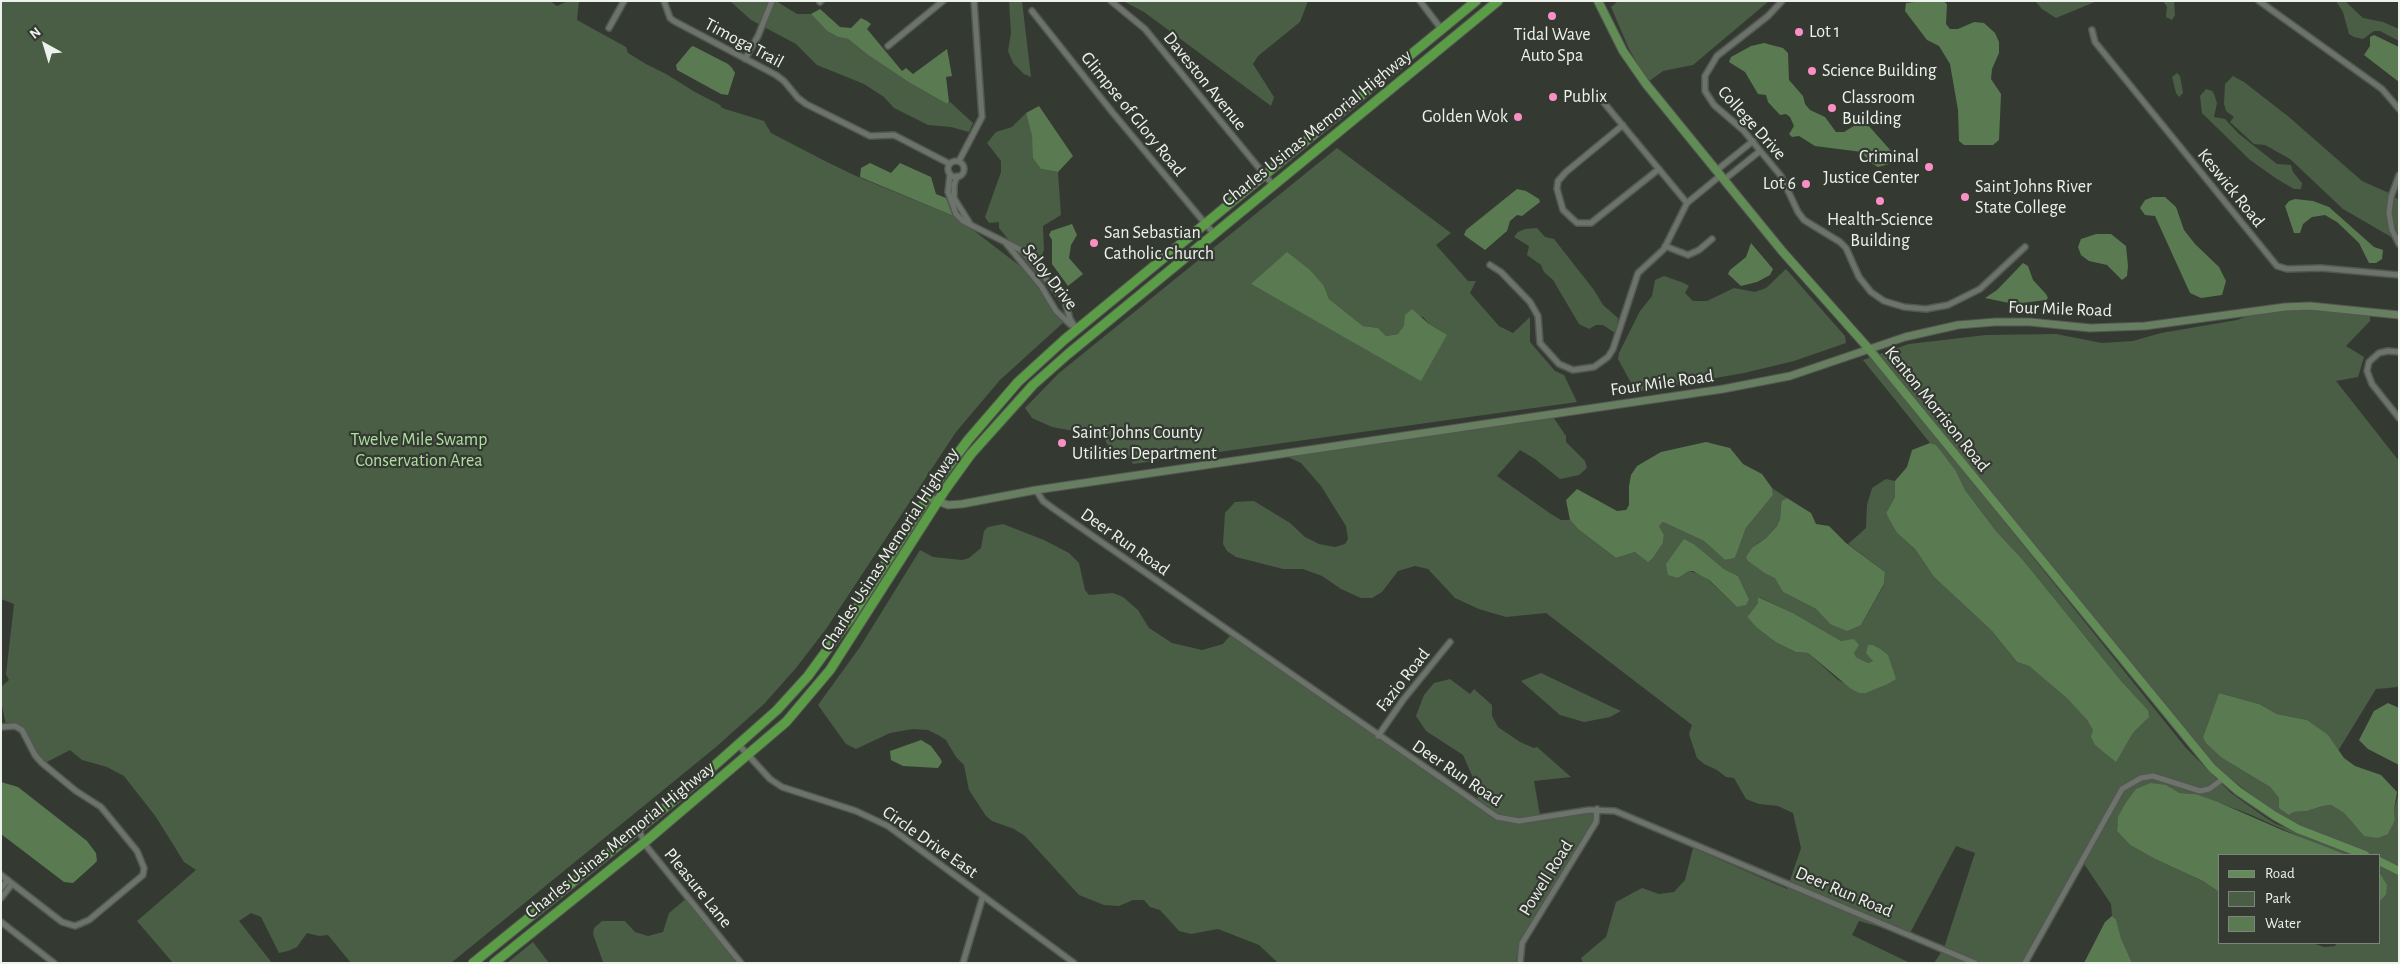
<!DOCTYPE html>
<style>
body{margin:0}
#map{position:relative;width:2400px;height:964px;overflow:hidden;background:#343a32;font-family:"Alegreya Sans",sans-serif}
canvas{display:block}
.frame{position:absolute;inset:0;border:2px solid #eef2ed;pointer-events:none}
.legend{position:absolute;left:2218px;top:854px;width:162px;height:90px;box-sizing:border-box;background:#343a32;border:1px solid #7e847d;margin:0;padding:6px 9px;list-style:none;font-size:15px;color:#eef2ed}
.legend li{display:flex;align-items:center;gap:10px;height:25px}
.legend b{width:25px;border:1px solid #7e847d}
.north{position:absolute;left:20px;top:20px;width:50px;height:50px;-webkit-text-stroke:4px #343a32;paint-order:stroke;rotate:321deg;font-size:14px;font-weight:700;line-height:20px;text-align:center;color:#eef2ed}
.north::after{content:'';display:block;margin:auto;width:18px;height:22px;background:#eef2ed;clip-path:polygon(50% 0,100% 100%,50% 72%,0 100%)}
</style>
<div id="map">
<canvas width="2400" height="964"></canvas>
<div class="frame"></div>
<ul class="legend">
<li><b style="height:6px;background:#628c55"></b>Road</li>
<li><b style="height:14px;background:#4a5d45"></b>Park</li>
<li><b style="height:14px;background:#5a7a51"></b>Water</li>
</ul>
<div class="north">N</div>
</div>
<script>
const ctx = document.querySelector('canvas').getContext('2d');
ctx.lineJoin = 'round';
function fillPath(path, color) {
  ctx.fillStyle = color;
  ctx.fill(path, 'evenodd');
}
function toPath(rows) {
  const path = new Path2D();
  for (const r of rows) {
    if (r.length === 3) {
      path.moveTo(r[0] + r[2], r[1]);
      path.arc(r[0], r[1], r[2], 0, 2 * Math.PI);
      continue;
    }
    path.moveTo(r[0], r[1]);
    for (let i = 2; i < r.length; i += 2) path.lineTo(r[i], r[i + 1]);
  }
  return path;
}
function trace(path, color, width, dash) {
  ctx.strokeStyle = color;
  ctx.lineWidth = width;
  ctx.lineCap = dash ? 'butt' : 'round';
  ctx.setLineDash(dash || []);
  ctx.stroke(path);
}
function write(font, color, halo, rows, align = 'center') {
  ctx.font = font + ' "Alegreya Sans",sans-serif';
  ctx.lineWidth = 4.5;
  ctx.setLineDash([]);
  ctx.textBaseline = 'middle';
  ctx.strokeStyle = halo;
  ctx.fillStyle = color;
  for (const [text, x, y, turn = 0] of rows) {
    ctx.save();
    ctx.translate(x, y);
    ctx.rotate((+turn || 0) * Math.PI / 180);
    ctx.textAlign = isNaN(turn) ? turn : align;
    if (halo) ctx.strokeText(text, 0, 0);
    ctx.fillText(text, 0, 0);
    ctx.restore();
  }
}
const green = toPath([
 [1,1,550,1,557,6,568,1,579,1,577,20,626,47,628,53,646,64,666,74,695,92,720,105,722,108,764,121,771,133,827,162,856,176,956,217,1024,269,1064,322,1000,380,956,432,826,629,796,668,764,704,716,747,451,963,351,963,328,935,319,936,307,933,297,947,288,951,279,953,261,917,251,913,239,921,272,963,173,963,137,921,196,870,184,862,156,817,124,776,107,767,82,760,70,750,43,764,24,731,6,724,1,702,1,687,9,680,6,674,14,604,1,599],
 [730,1,776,1,797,14,811,14,827,31,838,37,848,39,868,55,910,83,947,104,950,102,973,123,969,132,951,127,928,125,894,108,884,97,864,84,817,65,796,44,751,20],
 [1009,1,1022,1,1031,77,1024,74,1013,63,1008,51,1011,33],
 [1123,1,1308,1,1300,22,1258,56,1253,64,1274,97,1271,106,1144,12],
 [1618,1,1769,1,1693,65,1663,71,1648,82,1629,49,1611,7],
 [2035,1,2097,1,2056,18,2042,9],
 [2163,1,2174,1,2175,15,2172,20,2166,17,2167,7],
 [2336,1,2345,1,2363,18,2383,22,2399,29,2399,41,2380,31,2374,31,2363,39,2354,37,2349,34,2343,12],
 [2177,73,2180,76,2183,93,2179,97,2176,93,2172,77],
 [2233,76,2244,82,2289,117,2362,181,2389,193,2387,213,2393,238,2343,209,2290,159,2265,145,2254,144,2230,122,2234,117,2226,111,2224,104,2225,84],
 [2206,89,2212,91,2214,94,2217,103,2214,117,2225,119,2239,134,2277,164,2291,165,2293,172,2302,183,2301,189,2294,189,2277,179,2250,160,2202,113,2200,96],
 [1026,113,1041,169,1058,172,1061,215,1043,226,1044,250,1040,259,1028,257,1021,247,1012,244,999,228,999,222,989,223,985,217,1001,172,1001,161,987,143,996,132,1012,127],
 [1337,148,1451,233,1436,245,1468,281,1476,281,1470,293,1499,326,1513,333,1530,317,1530,342,1555,371,1564,375,1577,402,1133,464,1127,453,1117,453,1107,444,1104,435,1079,434,1074,431,1052,427,1032,418,1025,408,1059,373],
 [1251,284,1324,286,1329,299,1363,326,1378,328,1386,336,1398,334,1405,327,1405,315,1423,317,1429,324,1446,335,1421,380],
 [2393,196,2399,200,2399,239,2392,214],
 [1537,228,1545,237,1554,239,1594,290,1603,305,1618,318,1617,332,1615,333,1603,325,1596,325,1589,329,1579,324,1553,280,1544,272,1541,265,1527,255,1529,246,1514,237,1518,232,1525,229],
 [1786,269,1845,336,1846,343,1794,361,1744,373,1636,392,1618,359,1619,353,1640,311,1652,296,1655,280,1664,276,1684,283,1689,286,1685,293,1693,301,1707,301,1734,288,1755,292,1766,288],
 [2311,308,2370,313,2370,321,2346,346,2364,357,2358,377,2336,381,2399,461,2399,684,2397,687,2389,688,2376,689,2338,751,2307,720,2277,714,2259,704,2219,693,2203,737,2222,758,2270,787,2279,798,2279,808,2293,812,2307,811,2323,806,2331,805,2344,813,2364,836,2395,821,2394,810,2399,792,2399,869,2379,859,2379,855,2371,855,2324,838,2276,813,2214,766,1877,355,1909,344,1986,335,2056,334,2102,343,2133,341,2161,333,2237,320,2258,312],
 [1872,357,2186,748,2231,793,2266,818,2276,824,2358,855,2347,855,2320,846,2249,814,2196,794,2180,793,2166,785,2117,824,2117,831,2130,845,2155,859,2203,881,2219,892,2219,943,2312,943,2324,947,2335,946,2337,943,2379,943,2379,902,2386,895,2379,872,2379,864,2399,874,2399,963,2132,963,2121,938,2116,919,2112,916,2111,904,2080,858,2022,963,1934,963,1944,948,1975,853,1956,846,1909,935,1859,921,1852,935,1910,963,1583,963,1581,958,1606,937,1616,902,1642,888,1659,894,1674,892,1685,880,1693,848,1787,889,1801,848,1793,813,1778,806,1759,804,1746,799,1734,778,1726,777,1717,770,1704,764,1697,758,1689,734,1692,725,1546,613,1506,617,1479,609,1455,598,1428,569,1415,566,1398,571,1382,592,1372,598,1361,598,1341,589,1322,576,1303,569,1283,569,1236,557,1227,551,1223,544,1225,513,1235,502,1254,501,1290,523,1305,537,1319,544,1335,547,1345,544,1348,539,1346,526,1321,486,1301,463,1286,456,1553,417,1566,436,1566,442,1585,461,1587,468,1579,475,1560,479,1535,459,1520,450,1497,476,1551,514,1561,520,1570,520,1578,529,1616,558,1635,552,1653,558,1663,543,1664,535,1659,526,1663,522,1704,541,1725,560,1735,558,1746,528,1773,495,1772,488,1787,498,1783,501,1781,506,1780,519,1777,526,1766,538,1757,544,1766,574,1776,578,1783,592,1816,609,1830,624,1861,625,1884,585,1885,572,1848,544,1866,528,1867,505,1872,488,1886,479,1895,481,1895,497,1886,513,1897,533,1915,549,1934,577,1992,631,2017,662,2029,666,2067,697,2087,720,2116,761,2133,733,2146,720,2148,710,2122,682,2023,560,1996,531,1965,490,1956,471,1941,451,1936,445,1930,443,1863,360],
 [1695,545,1724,569,1738,576,1749,599,1737,607,1703,575,1689,571,1678,578,1666,564],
 [1759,597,1793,613,1841,641,1856,657,1868,663,1873,661,1868,646,1873,645,1879,648,1892,667,1886,685,1866,693,1838,680,1808,653,1796,652,1777,643,1757,628,1747,617,1758,603],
 [1003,524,1044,540,1069,553,1079,563,1085,590,1089,595,1113,593,1123,597,1138,610,1149,628,1172,643,1202,650,1223,644,1232,633,1490,816,1495,814,1478,799,1473,778,1463,755,1426,731,1416,716,1424,695,1434,683,1450,679,1470,694,1474,689,1492,705,1492,716,1498,727,1520,742,1534,748,1537,747,1571,777,1534,781,1540,815,1590,809,1600,812,1519,943,1516,963,1278,963,1259,945,1218,929,1191,934,1179,931,1160,910,1150,907,1144,900,1133,900,1119,906,1104,905,1079,895,1025,836,1014,829,992,821,986,816,969,790,964,765,956,757,946,740,938,735,928,730,913,729,890,733,856,749,846,744,818,705,860,647,920,550,933,557,962,560,969,558,981,548,984,531,988,527],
 [1541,673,1610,706,1621,711,1610,717,1584,722,1560,715,1521,681],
 [687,898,740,963,603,962,593,934,594,928,602,921,625,921,635,932,648,936,663,932,669,913],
 [533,942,549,963,507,963]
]);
const water = toPath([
 [1924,1,1943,1,1947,4,1946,24,1950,29,1958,29,1974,22,1984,23,1995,33,1999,42,1999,53,1992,69,1991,79,2001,94,1999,140,1993,145,1964,145,1959,141,1958,110,1950,64,1939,46,1927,40,1905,11,1906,3],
 [820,9,840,27,851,28,861,18,867,21,871,24,867,29,902,71,906,68,913,74,947,49,952,76,946,77,949,102,947,104,910,83,868,55,848,39,838,37,827,31,811,14],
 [2374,35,2399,47,2399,82,2364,55,2370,46,2370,37],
 [1764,43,1783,48,1788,53,1789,80,1803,96,1805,104,1810,110,1825,117,1836,132,1844,132,1862,121,1867,124,1892,152,1893,157,1889,164,1878,167,1868,161,1862,152,1815,146,1799,136,1792,137,1789,134,1794,126,1790,117,1786,114,1780,115,1768,102,1766,95,1758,94,1745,72,1729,62,1731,57,1751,46],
 [693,46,728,64,732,68,735,73,728,95,721,94,677,70,676,65,691,47],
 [1039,106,1073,156,1058,172,1041,169,1033,158,1032,136,1026,113],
 [870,163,891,173,900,163,931,177,936,194,946,198,956,217,860,177,861,168],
 [1517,189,1526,191,1539,199,1540,202,1522,216,1517,215,1510,221,1507,231,1485,250,1464,235,1466,230],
 [2153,197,2165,197,2176,207,2184,230,2195,244,2219,267,2226,281,2222,295,2201,298,2190,293,2155,216,2145,215,2140,208,2145,200],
 [2295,199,2313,201,2329,207,2374,247,2383,250,2382,259,2376,263,2369,263,2359,243,2337,222,2325,215,2312,217,2303,224,2300,233,2294,233,2285,206,2289,201],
 [1072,224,1077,235,1071,245,1069,258,1083,274,1068,286,1052,264,1052,240,1049,235,1051,231],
 [2096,234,2111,234,2126,246,2128,266,2127,276,2122,280,2107,265,2089,261,2081,255,2078,247,2081,239],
 [1751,243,1773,269,1770,275,1757,282,1741,286,1728,274,1730,270,1746,257],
 [1287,252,1310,270,1324,286,1329,299,1363,326,1378,328,1386,336,1398,334,1404,326,1405,315,1412,309,1429,324,1447,335,1421,381,1251,284],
 [2023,263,2028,266,2033,280,2046,294,2048,298,2046,300,2014,304,1985,298,1997,290],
 [1706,442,1730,448,1743,464,1762,474,1772,488,1773,495,1746,528,1735,558,1725,560,1704,541,1663,522,1659,526,1664,535,1663,543,1653,558,1648,562,1635,552,1616,558,1578,529,1570,520,1566,500,1577,489,1617,511,1626,510,1629,505,1629,486,1631,475,1637,466,1661,452],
 [1930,443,1936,445,1941,451,1956,471,1965,490,1996,531,2023,560,2122,682,2148,710,2149,717,2133,733,2116,762,2095,745,2091,737,2093,730,2087,720,2067,698,2029,666,2017,662,1992,631,1934,577,1915,549,1897,533,1890,521,1886,513,1895,497,1895,481,1907,467,1912,450],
 [1787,498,1811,513,1816,524,1829,526,1846,543,1885,572,1884,584,1861,625,1847,631,1830,624,1816,609,1783,592,1775,578,1766,574,1748,561,1746,557,1752,548,1766,538,1777,526,1780,519,1781,506,1782,501],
 [1684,539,1695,545,1724,569,1738,576,1749,599,1746,605,1737,607,1709,580,1693,571,1689,571,1678,578,1668,575,1666,564],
 [1758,597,1793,613,1841,641,1854,639,1859,645,1854,653,1856,657,1868,663,1873,661,1866,653,1868,645,1873,645,1879,648,1888,655,1896,679,1886,685,1866,693,1859,693,1850,688,1808,653,1796,652,1777,643,1757,628,1747,617,1758,603],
 [2219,693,2259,704,2277,714,2307,720,2328,735,2344,758,2355,766,2381,775,2397,792,2394,810,2395,820,2388,834,2378,838,2364,836,2344,813,2331,805,2323,806,2307,811,2293,812,2289,815,2279,808,2279,798,2270,787,2222,758,2206,743,2203,737],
 [2388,703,2399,708,2399,765,2368,749,2359,740,2374,711],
 [921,740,931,746,940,758,942,762,938,768,903,766,891,760,890,751],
 [1,782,18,787,87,841,96,853,97,861,92,866,73,883,64,882,1,834],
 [2151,783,2166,785,2180,793,2196,794,2218,802,2282,830,2347,855,2219,855,2219,892,2203,881,2155,859,2130,845,2117,831,2118,817,2125,804,2136,789],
 [2379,872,2387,885,2386,895,2379,902],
 [2112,916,2116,919,2121,938,2132,963,2084,963,2105,922]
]);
const street = toPath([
 [664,1,670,18,674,21,776,75,784,81,798,98,806,104,870,136,894,135,950,164],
 [1111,1,1145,29,1273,185],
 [1420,1,1442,30],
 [1782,1,1768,16,1717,56,1705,76,1705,91,1714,105,1743,130,1781,176,1798,212,1804,220,1840,242,1846,248,1859,277,1871,292,1884,301,1904,307,1926,309,1948,305,1980,289,2025,247],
 [2259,1,2382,89,2399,109],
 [820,2,821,1],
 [1032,11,1113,113,1214,234],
 [609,28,624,1],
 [2092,30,2095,42,2277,266,2287,269,2321,268,2399,275],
 [888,46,943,1],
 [745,59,758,36,772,1],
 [1600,98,1687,203],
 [1623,125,1566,172,1558,181,1557,189,1563,210,1577,223,1591,223,1659,169],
 [959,161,982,117,974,1],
 [956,169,8],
 [1717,170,1753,141],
 [950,174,948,192,956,214,963,221,1023,251,1065,302,1070,319,1077,330],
 [2399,175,2391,197,2389,213,2392,230,2399,244],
 [957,176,954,185,954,198,969,222],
 [1725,179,1760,151],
 [1005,242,1041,286,1056,311,1071,325],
 [1665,246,1688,255,1699,250,1712,239],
 [1490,265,1501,272,1530,302,1538,316,1540,343,1559,364,1573,370,1594,367,1608,357,1613,349,1638,273,1664,249,1687,203,1721,175],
 [2399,352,2388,351,2379,353,2369,362,2367,371,2372,384,2399,418],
 [1036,490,1043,501,1054,509,1497,817,1519,821,1589,810,1615,811,1975,963],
 [1,727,15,726,22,730,35,755,42,763,76,791,101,807,137,851,144,868,143,875,89,920,75,926,62,922,1,875],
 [1378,736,1403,700,1450,642],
 [739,745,770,779,782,787,856,811,888,826,1074,963],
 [638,829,647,847,741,963],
 [1,888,8,880],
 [1,898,12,884],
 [1,922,54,963],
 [963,963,983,896],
 [1520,963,1522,943,1596,822,1597,809],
 [2025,963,2122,789,2141,778,2153,776,2200,791,2209,789,2223,779]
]);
const secondary = toPath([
 [927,497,948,505,962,504,1036,490,1723,389,1790,376,1905,337,1958,325,1995,322,2030,322,2090,328,2145,326,2285,307,2310,306,2399,315]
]);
const primary = toPath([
 [1598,1,1623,51,1646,84,1782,251,1869,349,2212,768,2238,791,2275,816,2298,829,2365,855],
 [2379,861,2399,871]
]);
const highway = toPath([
 [473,963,688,789,777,710,808,676,851,617,941,476,968,440,1018,382,1064,340,1476,1],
 [494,963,646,841,786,722,830,670,945,490,971,454,1033,385,1068,354,1498,1]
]);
const markers = [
 [1552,16,5,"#fa8fc6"],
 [1799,32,5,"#fa8fc6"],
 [1812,71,5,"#fa8fc6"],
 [1553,97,5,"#fa8fc6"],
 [1832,108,5,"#fa8fc6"],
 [1518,117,5,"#fa8fc6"],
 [1929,167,5,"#fa8fc6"],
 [1806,184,5,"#fa8fc6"],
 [1965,197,5,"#fa8fc6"],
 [1880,201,5,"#fa8fc6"],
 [1094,243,5,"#fa8fc6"],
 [1062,443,5,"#fa8fc6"]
];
const poiNames = [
 ["Lot 1",1809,32],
 ["Tidal Wave",1552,35,"center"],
 ["Auto Spa",1552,56,"center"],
 ["Science Building",1822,71],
 ["Publix",1563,97],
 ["Classroom",1842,98],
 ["Building",1842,119],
 ["Golden Wok",1508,117,"right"],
 ["Criminal",1919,157,"right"],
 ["Justice Center",1919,178,"right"],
 ["Lot 6",1796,184,"right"],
 ["Saint Johns River",1975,187],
 ["State College",1975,208],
 ["Health-Science",1880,220,"center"],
 ["Building",1880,241,"center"],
 ["San Sebastian",1104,233],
 ["Catholic Church",1104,254],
 ["Saint Johns County",1072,433],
 ["Utilities Department",1072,454]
];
const streetNames = [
 ["Timoga Trail",744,43,28],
 ["Daveston Avenue",1205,81,51],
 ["Glimpse of Glory Road",1133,114,51],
 ["College Drive",1752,123,48],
 ["Charles Usinas Memorial Highway",1317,128,-39],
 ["Keswick Road",2231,188,51],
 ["Seloy Drive",1050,277,52],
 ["Four Mile Road",2060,309,2],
 ["Four Mile Road",1662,383,-8],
 ["Kenton Morrison Road",1937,409,51],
 ["Deer Run Road",1125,542,35],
 ["Charles Usinas Memorial Highway",890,549,-57],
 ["Fazio Road",1403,680,-52],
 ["Deer Run Road",1457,773,34],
 ["Charles Usinas Memorial Highway",620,840,-39],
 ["Circle Drive East",930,842,35],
 ["Powell Road",1546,878,-58],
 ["Pleasure Lane",698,888,51],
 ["Deer Run Road",1844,892,23]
];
const parkNames = [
 ["Twelve Mile Swamp",419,440],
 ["Conservation Area",419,461]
];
fillPath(green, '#4a5d45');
fillPath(water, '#5a7a51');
trace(street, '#535751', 8);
trace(secondary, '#535751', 9);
trace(primary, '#535751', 10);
trace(highway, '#535751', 11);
trace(street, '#6c736a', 5);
trace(secondary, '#677f60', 7);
trace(primary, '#628c55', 8);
trace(highway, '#5b9c47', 9);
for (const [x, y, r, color] of markers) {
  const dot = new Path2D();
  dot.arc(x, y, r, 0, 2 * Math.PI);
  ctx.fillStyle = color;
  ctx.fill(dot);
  trace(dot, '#343a32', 2);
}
write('18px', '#eef2ed', '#343a32', poiNames, 'left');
write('18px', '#eef2ed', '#343a32', streetNames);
write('18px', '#aee09f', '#343a32', parkNames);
</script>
